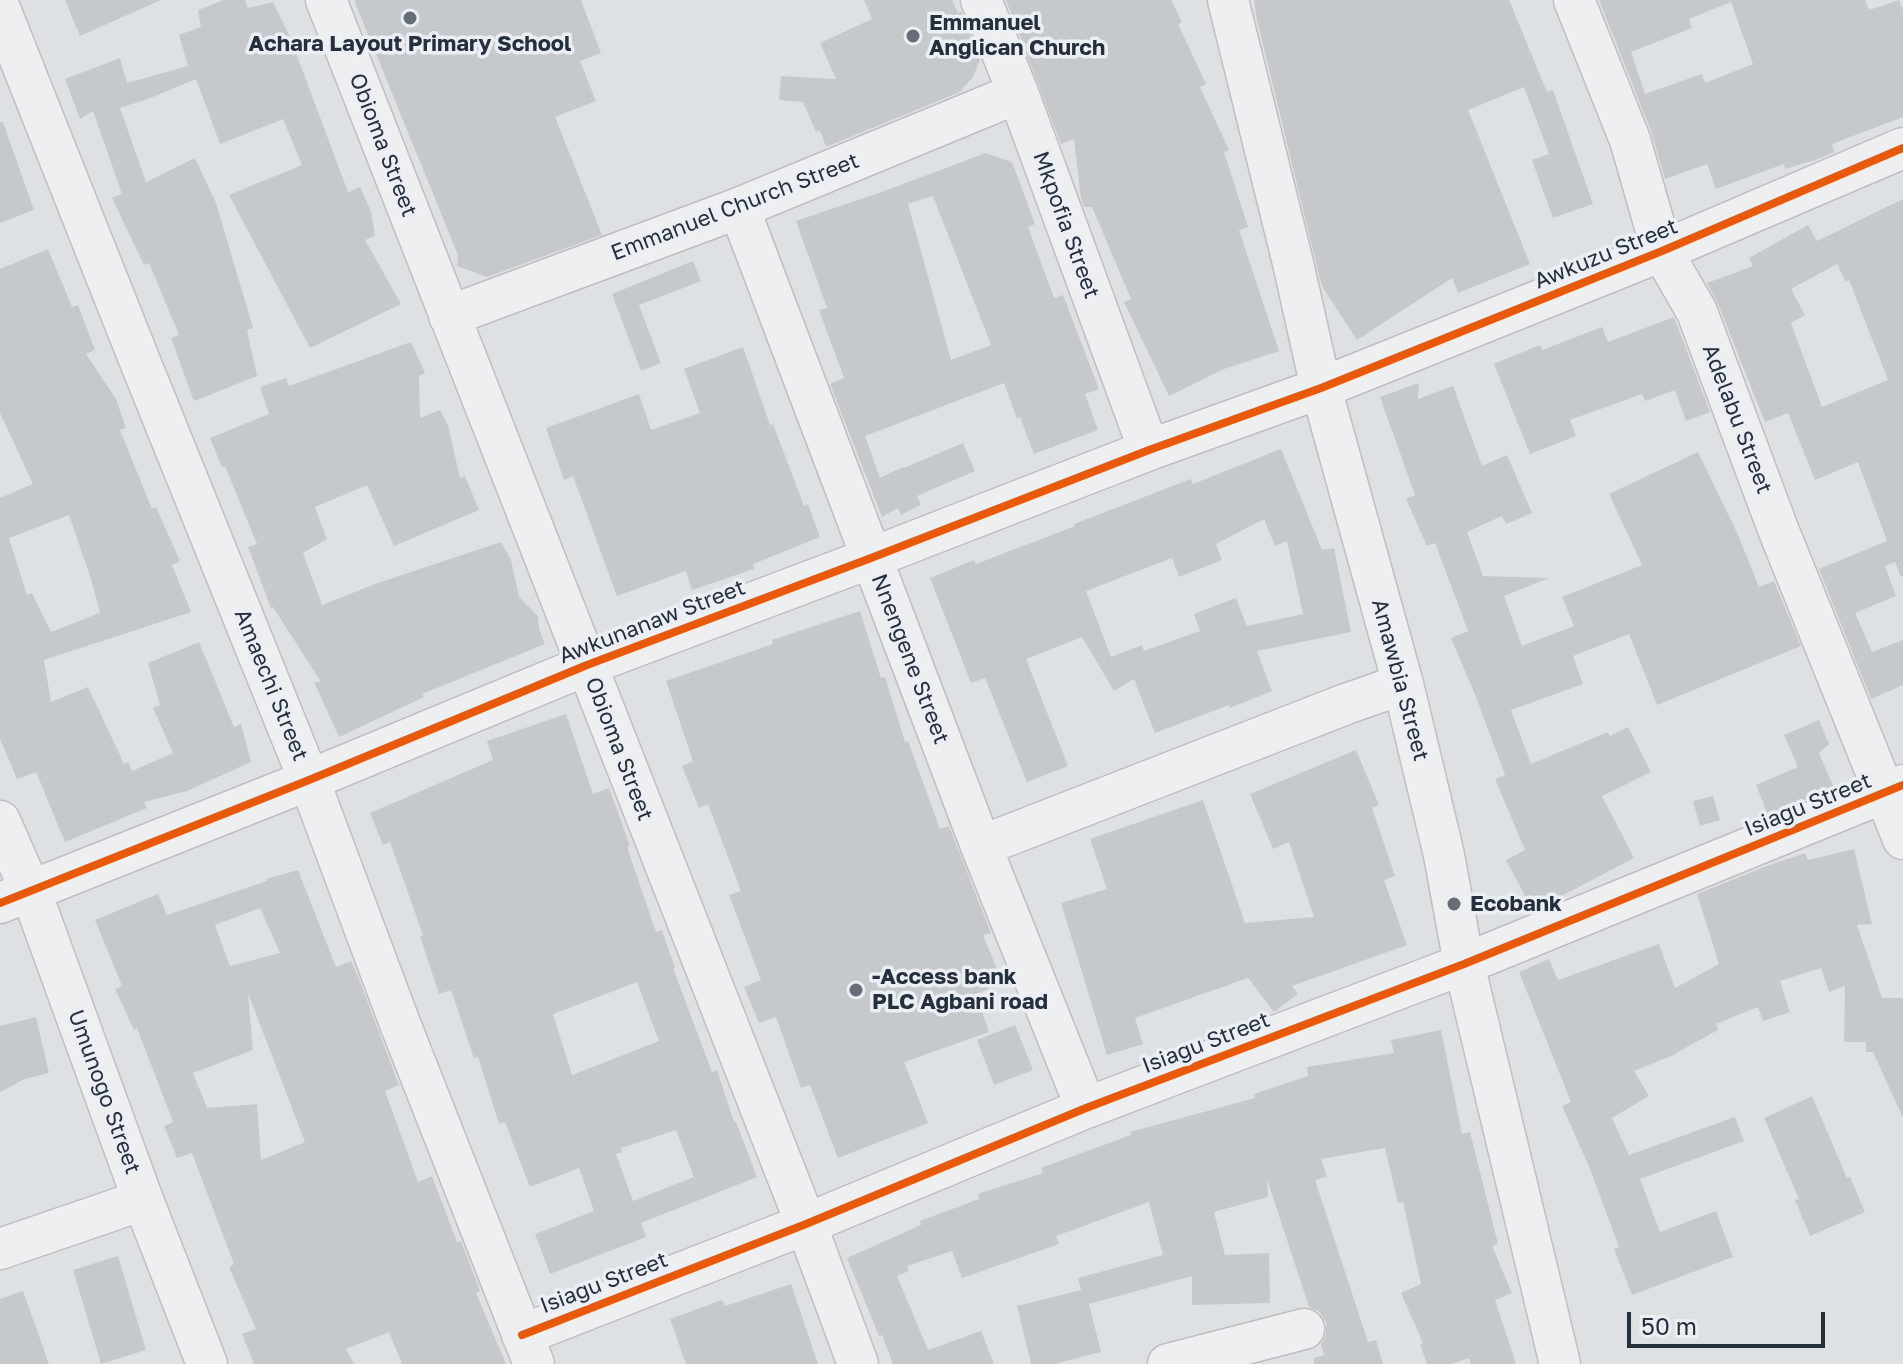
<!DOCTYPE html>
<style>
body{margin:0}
#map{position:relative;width:1903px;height:1364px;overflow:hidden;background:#dee1e4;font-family:"Golos Text",sans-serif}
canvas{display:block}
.scale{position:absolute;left:1627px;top:1312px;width:198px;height:36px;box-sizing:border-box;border:4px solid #262f3c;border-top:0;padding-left:10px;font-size:24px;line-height:28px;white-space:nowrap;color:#262f3c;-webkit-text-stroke:6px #ebeff4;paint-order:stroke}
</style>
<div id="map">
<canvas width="1903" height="1364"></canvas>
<div class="scale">50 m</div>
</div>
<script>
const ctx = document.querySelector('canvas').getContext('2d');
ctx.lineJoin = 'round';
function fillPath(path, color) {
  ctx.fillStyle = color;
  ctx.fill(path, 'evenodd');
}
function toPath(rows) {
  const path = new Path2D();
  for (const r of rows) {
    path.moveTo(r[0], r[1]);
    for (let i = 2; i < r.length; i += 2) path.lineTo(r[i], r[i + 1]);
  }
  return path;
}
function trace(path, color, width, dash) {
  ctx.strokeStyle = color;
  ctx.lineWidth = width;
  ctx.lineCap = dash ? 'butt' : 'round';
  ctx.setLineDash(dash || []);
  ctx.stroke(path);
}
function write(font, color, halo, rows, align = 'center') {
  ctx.font = font + ' "Golos Text",sans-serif';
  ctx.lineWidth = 7;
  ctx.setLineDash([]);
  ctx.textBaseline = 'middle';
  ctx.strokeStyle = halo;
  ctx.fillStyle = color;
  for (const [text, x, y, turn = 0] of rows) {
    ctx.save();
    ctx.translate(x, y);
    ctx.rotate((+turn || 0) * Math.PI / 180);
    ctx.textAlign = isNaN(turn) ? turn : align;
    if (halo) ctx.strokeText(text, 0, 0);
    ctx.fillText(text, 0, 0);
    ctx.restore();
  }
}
const building = toPath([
 [65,0,161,0,80,36],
 [224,0,245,0,248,8,273,2,290,37,348,192,360,187,371,211,375,236,365,240,401,304,310,348,229,195,302,165,283,119,220,144,196,79,148,99,120,108,146,182,195,158,216,203,253,328,247,330,257,376,194,401,171,338,179,335,149,263,144,265,112,198,122,194,93,111,80,119,65,79,120,58,127,83,188,66,179,35,201,27,198,10],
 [354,0,581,0,601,53,580,61,596,101,555,117,602,235,487,277,457,266,458,255],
 [864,0,952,0,958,13,961,12,980,59,973,77,960,92,826,147,820,130,816,132,803,102,779,100,781,76,836,79,820,43,872,19],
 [1006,0,1171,0,1182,22,1178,24,1206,84,1200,87,1229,150,1224,152,1248,227,1239,230,1279,351,1224,369,1169,396,1124,302,1131,299,1092,207,1084,207,1081,199,1074,139,1061,144],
 [1254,0,1509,0,1547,92,1553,90,1593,204,1553,218,1532,160,1549,154,1524,87,1468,110,1530,264,1458,293,1452,278,1357,340,1323,288,1320,279,1257,20],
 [1599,0,1865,0,1869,10,1899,0,1903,10,1903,117,1832,144,1834,152,1821,158,1785,169,1784,164,1716,189,1707,164,1665,179,1651,131],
 [1731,2,1753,64,1705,83,1702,74,1645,94,1631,52,1692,28,1689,19],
 [0,122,3,122,34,210,0,223],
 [986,153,1012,162,1035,224,1028,227,1054,298,1063,295,1099,389,1085,394,1098,430,1034,454,1020,417,1017,419,1004,383,865,436,880,478,903,467,904,468,963,443,975,471,917,496,921,505,901,515,898,508,882,517,830,384,844,378,819,310,827,308,796,221,890,189],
 [933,196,991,345,951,360,908,204],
 [1903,199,1903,576,1901,577,1895,562,1885,566,1896,596,1855,613,1872,652,1903,640,1903,685,1871,699,1819,569,1887,541,1858,462,1815,480,1788,413,1765,422,1718,304,1707,283,1753,266,1749,258,1808,225,1817,241],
 [1837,264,1846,282,1849,280,1888,380,1822,407,1791,323,1805,315,1791,289],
 [48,249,72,307,78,305,95,350,86,354,116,399,126,428,120,430,152,509,156,507,180,561,172,565,191,612,44,660,51,702,88,687,124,764,128,762,132,771,173,753,153,708,160,705,148,663,199,642,234,727,241,724,251,762,187,791,144,802,147,808,65,842,36,772,17,779,0,739,0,498,33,484,0,413,0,269],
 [69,515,91,579,100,613,51,632,32,593,27,595,9,538],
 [693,261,701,281,639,305,661,363,641,371,612,294],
 [1674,317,1710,412,1686,421,1675,390,1645,401,1642,394,1570,420,1576,436,1530,454,1494,364,1540,345,1542,350,1602,327,1608,342],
 [411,342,425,373,419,376,420,418,440,410,448,425,460,478,465,476,479,510,394,546,367,485,315,507,327,539,303,553,322,605,375,584,501,542,511,560,519,597,538,616,539,629,545,644,422,694,424,697,339,737,314,682,321,682,273,607,271,608,248,547,257,544,225,466,222,467,210,438,269,414,260,387,286,378,289,386],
 [743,347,770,425,773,424,804,506,808,504,820,537,753,564,754,569,692,590,686,571,617,596,573,476,564,480,546,428,639,394,651,430,700,413,684,369],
 [1419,383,1418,399,1453,386,1482,466,1507,455,1532,513,1506,524,1502,516,1467,532,1483,576,1549,578,1504,596,1522,646,1574,626,1562,597,1642,565,1609,494,1698,452,1738,535,1759,587,1774,581,1801,646,1657,705,1629,634,1573,656,1583,684,1511,710,1531,764,1608,732,1610,736,1628,727,1651,772,1602,796,1634,858,1533,911,1506,860,1525,850,1495,779,1505,775,1476,697,1451,638,1468,631,1435,543,1427,546,1406,499,1415,495,1380,397],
 [1281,449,1322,550,1334,548,1351,632,1257,651,1272,691,1230,708,1229,705,1155,733,1134,679,1114,691,1082,637,1026,659,1068,766,1027,782,985,678,971,683,930,578,974,560,976,564,1075,526,1074,524,1191,479,1193,484],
 [1264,519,1275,546,1287,541,1303,614,1247,626,1236,598,1194,614,1200,631,1144,651,1142,645,1111,657,1086,591,1172,558,1179,577,1222,560,1216,544],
 [860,611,881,678,885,677,905,742,908,741,940,829,949,826,991,933,983,935,1003,983,976,994,989,1032,904,1062,928,1123,838,1158,810,1085,801,1088,776,1017,759,1023,744,987,761,980,729,895,741,891,708,804,699,808,682,766,693,761,666,681,773,644,772,640],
 [566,714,593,794,609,788,630,846,627,847,656,932,662,930,675,968,673,968,712,1072,717,1070,734,1122,736,1122,757,1177,641,1223,646,1237,550,1274,535,1234,594,1211,579,1168,530,1187,505,1122,499,1124,478,1057,474,1058,451,990,439,994,420,936,423,935,390,842,383,845,370,813,493,760,487,741],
 [637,982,659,1041,572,1075,553,1014],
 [676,1130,694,1177,633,1201,616,1154,622,1152,621,1148],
 [1819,720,1829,744,1819,753,1834,788,1768,815,1756,785,1798,767,1784,735],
 [1356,750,1379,805,1372,808,1395,876,1384,880,1407,945,1292,986,1298,994,1274,1012,1248,978,1135,1018,1143,1044,1107,1055,1061,903,1107,889,1090,839,1203,800,1245,923,1314,917,1289,842,1273,849,1250,794],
 [1713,796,1720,820,1700,826,1693,801],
 [1854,849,1872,924,1857,925,1882,998,1903,998,1903,1118,1873,1052,1866,1052,1866,1042,1844,1042,1845,986,1829,992,1821,968,1780,981,1790,1012,1763,1021,1758,1007,1716,1024,1718,1030,1676,1053,1676,1054,1634,1071,1649,1096,1612,1118,1629,1155,1735,1117,1744,1141,1640,1179,1660,1232,1716,1211,1733,1257,1632,1295,1614,1249,1619,1247,1590,1169,1562,1106,1571,1102,1519,972,1549,959,1558,980,1659,944,1675,988,1719,964,1697,894,1764,867,1805,853,1808,860],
 [298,870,336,967,351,961,359,979,399,1085,385,1091,418,1182,432,1176,457,1242,461,1241,480,1291,476,1293,506,1364,402,1364,389,1332,346,1349,354,1364,254,1364,242,1334,256,1329,229,1267,234,1264,192,1153,177,1158,164,1126,173,1122,137,1028,134,1030,115,989,122,986,95,920,158,894,167,915,267,881,266,879],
 [260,908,280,953,230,966,215,925],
 [248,993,305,1142,261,1160,257,1104,207,1108,193,1073,253,1050],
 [36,1017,49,1073,25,1079,0,1092,0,1026],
 [1015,1025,1033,1070,994,1085,977,1040],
 [1441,1030,1462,1134,1470,1132,1498,1244,1492,1246,1512,1293,1495,1300,1516,1364,1471,1364,1469,1358,1451,1364,1427,1364,1420,1344,1423,1343,1401,1293,1421,1284,1403,1202,1398,1203,1385,1148,1321,1159,1327,1177,1315,1180,1368,1342,1376,1340,1383,1364,1314,1364,1314,1358,1324,1355,1321,1344,1326,1334,1326,1323,1320,1312,1309,1307,1267,1179,1268,1197,1214,1212,1225,1255,1269,1253,1270,1303,1192,1305,1192,1276,1089,1304,1101,1352,1054,1364,1031,1364,1017,1306,1081,1290,1078,1278,1163,1255,1149,1202,1056,1236,1059,1244,962,1278,952,1251,907,1266,909,1271,897,1276,928,1350,981,1331,994,1364,893,1364,882,1335,879,1336,847,1258,921,1225,920,1221,979,1199,978,1194,1043,1173,1041,1168,1131,1135,1130,1132,1255,1098,1254,1094,1308,1076,1307,1067,1394,1053,1391,1040],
 [1812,1096,1847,1178,1850,1177,1865,1212,1810,1236,1795,1200,1799,1199,1764,1118],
 [118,1256,146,1350,101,1364,73,1270],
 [791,1284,818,1364,686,1364,670,1319,722,1300,725,1306],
 [23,1291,49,1364,0,1364,0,1299]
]);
const minor = toPath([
 [326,0,806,1224,858,1364],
 [981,0,1018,93,1149,450],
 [1228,0,1293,263,1321,388,1403,684,1444,855,1464,964,1560,1364],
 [1574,0,1630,140,1662,251,1697,312,1778,529,1903,839],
 [0,9,139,359,309,780,399,1021,534,1364],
 [739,208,981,846,1086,1108],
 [449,316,739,208,1018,93],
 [0,821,31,892,143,1200,207,1364],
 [981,846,1346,704,1403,684],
 [0,903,309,780,587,665,871,558,1149,450,1321,388,1662,251,1903,148],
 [0,1249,143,1200],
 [522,1335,806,1224,1086,1108,1464,964,1903,785],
 [1168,1364,1304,1329]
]);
const cycleway = toPath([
 [0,903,309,780,587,665,871,558,1149,450,1321,388,1662,251,1903,148],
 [522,1335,806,1224,1086,1108,1464,964,1903,785]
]);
const markers = [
 [410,18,8,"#666d77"],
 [913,36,8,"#666d77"],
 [1454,904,8,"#666d77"],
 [856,990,8,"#666d77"]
];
const poiNames = [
 ["Emmanuel",929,23],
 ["Anglican Church",929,48],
 ["Achara Layout Primary School",410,44,"center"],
 ["Ecobank",1470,904],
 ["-Access bank",872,977],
 ["PLC Agbani road",872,1002]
];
const streetNames = [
 ["Obioma Street",383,145,69],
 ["Emmanuel Church Street",735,207,-21],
 ["Mkpofia Street",1066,225,70],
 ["Awkuzu Street",1606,254,-22],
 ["Adelabu Street",1737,419,69],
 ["Awkunanaw Street",652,622,-21],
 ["Nnengene Street",910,659,69],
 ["Amawbia Street",1400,680,75],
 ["Amaechi Street",271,685,68],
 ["Obioma Street",619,749,69],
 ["Isiagu Street",1808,805,-22],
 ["Isiagu Street",1206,1043,-21],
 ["Umunogo Street",104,1092,70],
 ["Isiagu Street",604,1283,-21]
];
fillPath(building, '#c6c9cc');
trace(minor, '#bdbfc2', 43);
trace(minor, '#edeff0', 40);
trace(cycleway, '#e8590c', 8);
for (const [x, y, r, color] of markers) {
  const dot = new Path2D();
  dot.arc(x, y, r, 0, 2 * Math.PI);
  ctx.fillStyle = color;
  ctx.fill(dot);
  trace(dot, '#ebeff4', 3);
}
write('bold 22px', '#262f3c', '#ebeff4', poiNames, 'left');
write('22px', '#262f3c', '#ebeff4', streetNames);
</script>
